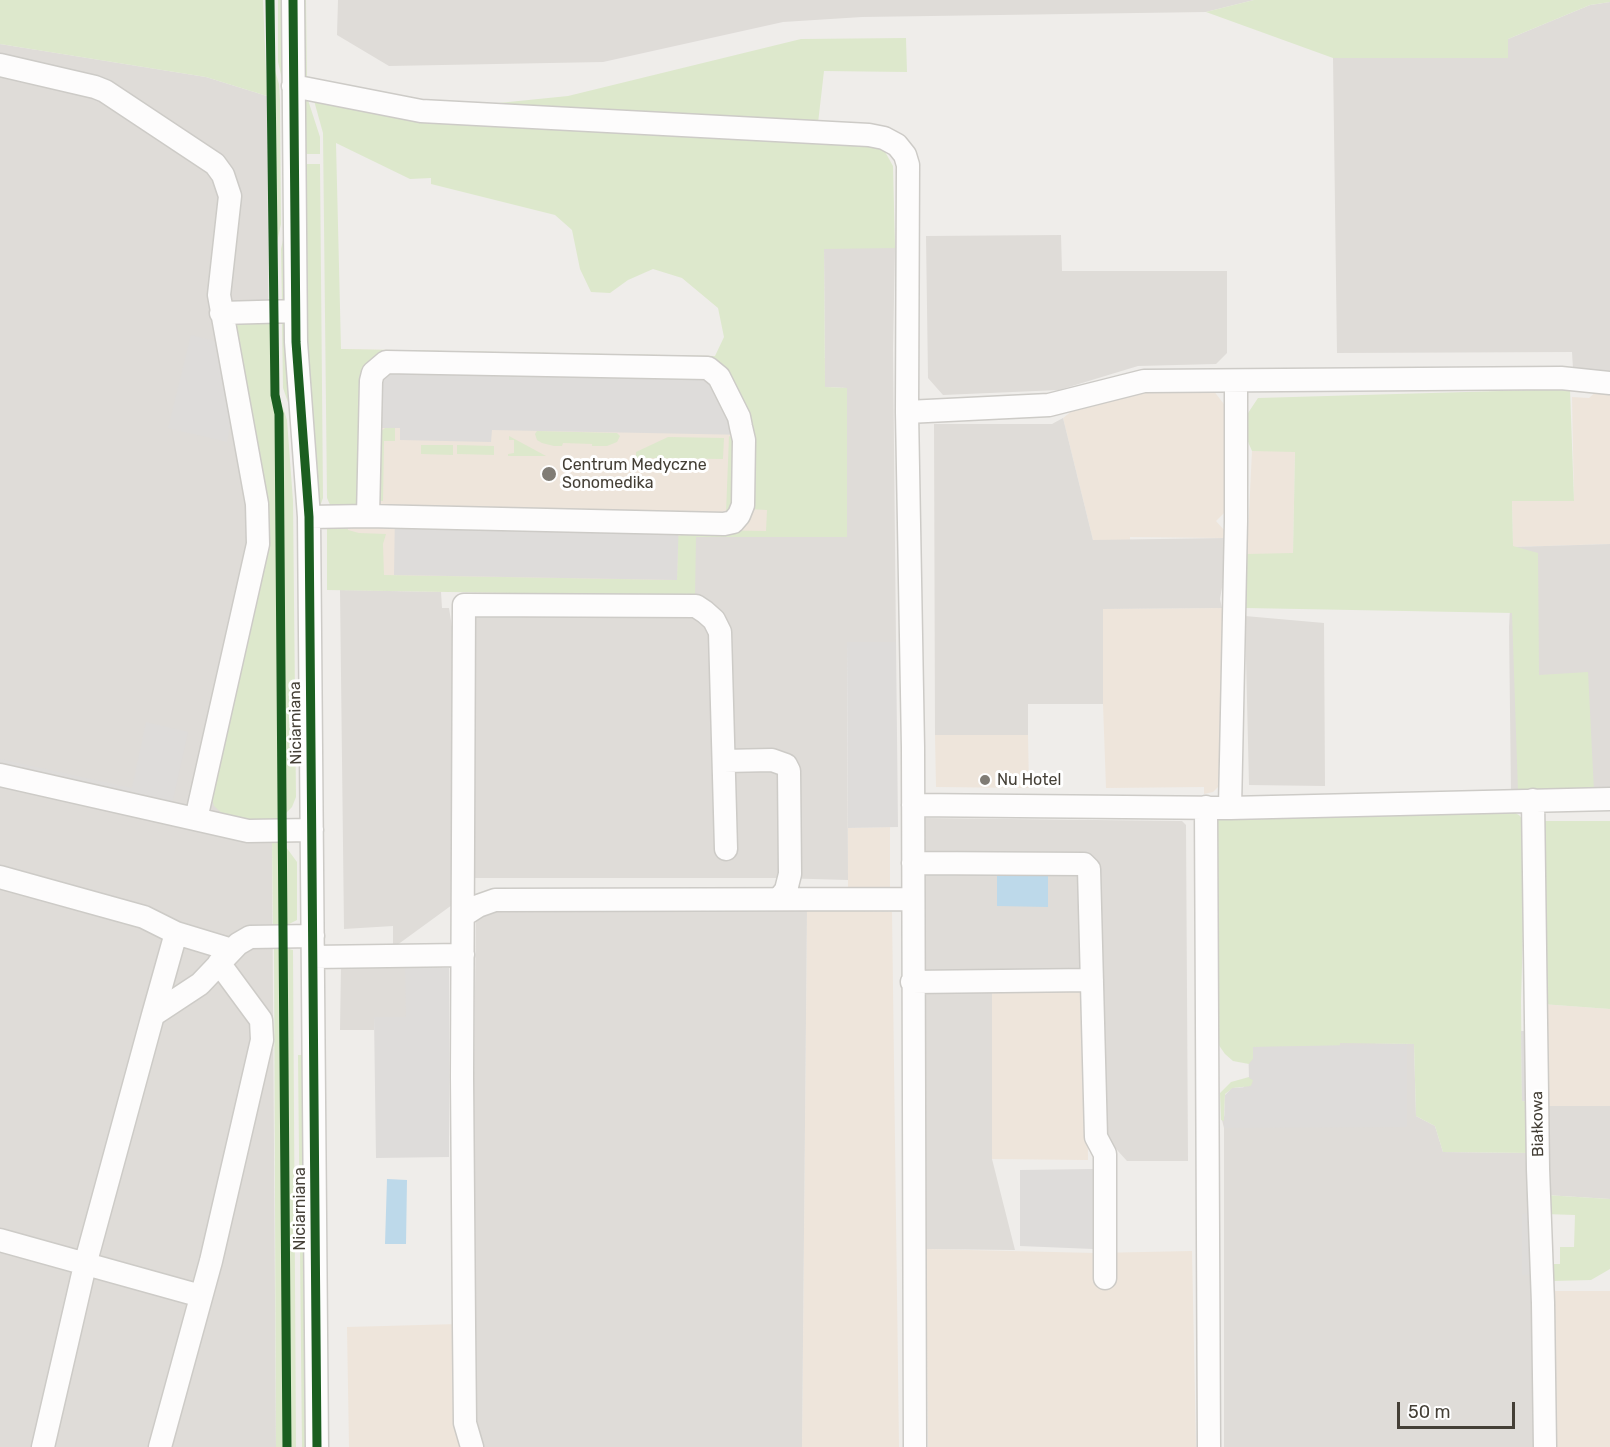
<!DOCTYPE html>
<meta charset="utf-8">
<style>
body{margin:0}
#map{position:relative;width:1610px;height:1447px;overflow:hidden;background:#efedea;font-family:Rubik,sans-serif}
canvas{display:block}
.scale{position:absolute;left:1397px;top:1402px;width:118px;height:27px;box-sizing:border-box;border:3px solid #443f36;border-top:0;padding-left:8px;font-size:18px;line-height:21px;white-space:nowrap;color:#443f36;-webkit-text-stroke:4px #fff;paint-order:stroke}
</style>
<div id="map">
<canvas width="1610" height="1447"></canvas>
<div class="scale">50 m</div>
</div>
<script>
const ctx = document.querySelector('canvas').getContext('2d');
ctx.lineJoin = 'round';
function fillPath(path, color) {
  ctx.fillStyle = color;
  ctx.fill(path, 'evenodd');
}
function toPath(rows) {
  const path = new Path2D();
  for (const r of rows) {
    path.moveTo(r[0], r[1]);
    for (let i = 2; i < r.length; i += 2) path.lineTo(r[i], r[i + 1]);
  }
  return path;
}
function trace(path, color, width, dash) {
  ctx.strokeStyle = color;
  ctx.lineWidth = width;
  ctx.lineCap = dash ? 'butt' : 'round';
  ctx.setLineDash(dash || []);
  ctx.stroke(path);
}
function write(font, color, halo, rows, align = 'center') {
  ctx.font = font + ' Rubik,sans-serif';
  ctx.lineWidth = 6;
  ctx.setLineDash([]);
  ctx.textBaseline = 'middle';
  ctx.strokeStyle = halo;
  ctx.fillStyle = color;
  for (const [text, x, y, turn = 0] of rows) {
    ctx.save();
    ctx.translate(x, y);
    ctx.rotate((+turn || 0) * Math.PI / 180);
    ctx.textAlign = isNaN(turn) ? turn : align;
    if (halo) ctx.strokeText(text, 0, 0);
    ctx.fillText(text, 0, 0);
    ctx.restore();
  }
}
const commercial = toPath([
 [340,349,825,358,825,387,847,537,696,537,695,596,340,590],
 [1600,388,1610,389,1610,544,1513,547,1512,501,1574,500,1572,397,1589,398],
 [1213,390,1227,408,1226,511,1216,521,1225,531,1226,538,1130,537,1130,540,1093,540,1063,418,1072,411,1146,391],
 [1252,451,1295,451,1293,554,1247,554],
 [1222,608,1225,769,1219,786,1213,792,1204,794,1204,787,1106,788,1103,704,1102,609],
 [935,735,1028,735,1029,788,936,787],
 [890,827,890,887,848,890,848,828],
 [807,909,892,912,899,1447,802,1447],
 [1086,983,1088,1160,992,1159,992,991],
 [1542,1004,1610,1009,1610,1106,1544,1106],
 [926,1249,1096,1253,1192,1251,1196,1447,928,1447],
 [1551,1291,1610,1291,1610,1447,1550,1447],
 [458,1324,467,1447,349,1447,347,1327]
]);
const industrial = toPath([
 [338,0,1254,0,1206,12,862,17,783,22,603,62,389,66,337,35],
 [1610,2,1610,372,1573,369,1572,352,1337,353,1333,58,1508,58,1508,39,1590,5],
 [0,44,206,77,267,96,276,1447,0,1447],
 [1061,235,1062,271,1227,271,1227,353,1216,364,1138,366,1059,390,943,395,928,378,926,236],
 [824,248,895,248,893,349,896,642,847,643,848,880,778,878,470,878,474,593,695,596,695,537,827,537,847,388,825,387],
 [1063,418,1093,540,1226,538,1226,565,1220,599,1222,608,1103,609,1103,704,1028,704,1028,735,935,735,934,424,1052,424],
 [1610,544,1610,793,1511,794,1509,627,1513,547],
 [340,590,441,592,442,608,449,608,452,627,452,905,393,948,393,926,344,929],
 [1245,616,1324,623,1325,786,1249,785],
 [924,818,1182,821,1186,825,1188,1161,1127,1161,1098,1129,1088,863,923,858],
 [1082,868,1086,983,992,991,992,1159,1015,1250,926,1249,924,869],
 [476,909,807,909,802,1447,483,1447,475,1426,471,1325],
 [341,966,449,968,448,1018,374,1017,374,1030,340,1030],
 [1248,1040,1414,1044,1416,1116,1435,1126,1443,1152,1534,1153,1539,1447,1224,1447,1224,1128,1222,1120,1249,1079],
 [1544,1106,1610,1106,1610,1199,1545,1195]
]);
const green = toPath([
 [0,0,263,0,267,96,206,77,0,44],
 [278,0,284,0,283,83,278,62],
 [304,0,306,0,307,77,304,73],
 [1254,0,1610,0,1610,2,1590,5,1508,39,1508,58,1333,58,1206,12],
 [906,38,907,72,824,71,818,123,479,105,568,96,801,39],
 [273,64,279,84,280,100,281,224,277,242,275,90],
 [313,97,876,146,884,150,893,166,895,248,824,249,825,387,847,388,847,537,696,537,695,596,327,590,327,525,347,523,348,530,359,533,386,534,383,544,384,575,677,580,678,536,699,530,766,531,767,510,748,509,750,425,386,353,358,507,331,507,327,498,323,133],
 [336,143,410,179,431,178,431,184,555,215,572,230,580,269,591,292,610,293,628,280,653,269,682,278,718,308,724,337,715,356,341,349],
 [308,100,320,137,320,154,307,154,302,149,304,103],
 [307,164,320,164,323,498,319,509,304,341,302,169],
 [286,226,285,298,282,301,281,249],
 [272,318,273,395,276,409,278,791,280,817,272,821,253,822,223,814,214,806,212,799,265,562,236,326,241,320],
 [282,322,285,325,290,408,283,388],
 [1570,389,1574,501,1512,501,1513,546,1538,553,1539,675,1588,672,1594,792,1518,792,1512,613,1246,608,1247,554,1293,553,1295,452,1252,451,1245,435,1248,413,1258,398],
 [278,393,287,420,293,501,296,797,292,807,285,814,281,414],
 [385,428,395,428,395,441,384,441,383,501,376,501,378,434],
 [537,431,617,433,620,436,617,442,607,446,592,446,592,444,563,443,562,446,554,446,542,443,537,440,535,434],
 [509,436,546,456,508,456,508,454,514,453,514,440,509,440],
 [729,436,734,440,734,507,731,513,726,513],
 [668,437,724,438,723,459,636,458,636,452],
 [421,445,453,445,453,455,421,454],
 [457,445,494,446,494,455,457,454],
 [1513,812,1519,815,1526,823,1521,1001,1522,1101,1534,1102,1534,1153,1443,1152,1435,1126,1416,1116,1414,1044,1340,1043,1340,1046,1254,1047,1253,1059,1249,1064,1233,1061,1225,1054,1218,1044,1216,822,1218,819],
 [1541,821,1610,821,1610,1009,1542,1004],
 [272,840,281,843,280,926,273,927],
 [286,847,297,862,297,920,285,926],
 [274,945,280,948,284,1447,276,1447],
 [285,948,293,950,296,1447,290,1447],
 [298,1055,303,1055,307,1447,302,1447],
 [1249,1077,1253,1080,1251,1086,1233,1088,1225,1094,1224,1121,1221,1120,1220,1093,1231,1082],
 [1545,1195,1610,1199,1610,1269,1591,1280,1553,1281,1547,1264,1560,1264,1560,1247,1574,1247,1575,1215,1545,1214]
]);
const parking = toPath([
 [191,335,218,342,232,418,227,442,168,428],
 [704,361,749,435,492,430,491,442,400,440,400,428,363,428,369,367],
 [395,510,679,517,677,580,394,575],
 [847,642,896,642,898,827,848,828],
 [146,722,188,732,168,822,0,783,0,759,132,788],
 [405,967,449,968,449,1157,376,1158,374,1017,406,1017],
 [1521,1031,1532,1031,1534,1102,1522,1101],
 [1407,1044,1407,1127,1224,1128,1225,1095,1232,1088,1249,1087,1253,1084,1253,1080,1249,1078,1249,1064,1253,1059,1253,1047],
 [1093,1169,1093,1249,1020,1246,1020,1170],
 [1528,1198,1536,1274,1522,1275,1522,1214,1527,1213]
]);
const water = toPath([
 [997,873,1048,873,1048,907,997,906],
 [387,1179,407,1180,406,1244,385,1244]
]);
const minor = toPath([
 [293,0,296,342,309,517,317,1447],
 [0,65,95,87,105,91,215,164,223,175,230,196,219,295,257,504,258,544,196,819],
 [293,86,421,111,869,135,884,138,897,145,905,155,908,165,907,412,913,748,915,1447],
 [221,313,295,311],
 [907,412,1049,405,1144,381,1561,378,1610,383],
 [309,517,368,516,724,524,733,522,739,515,743,505,744,440,741,427,739,417,719,377,708,368,386,362,373,373,371,381,368,516],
 [724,761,772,760,786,765,789,771,790,874,786,890,779,899],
 [0,775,248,831,312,830],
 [1533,800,1538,1169,1543,1303,1545,1447],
 [913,805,1230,808,1610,799],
 [1206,807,1209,1447],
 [1230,808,1236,521,1236,381],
 [913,863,1084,864,1089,869,1096,1137,1105,1154,1105,1278],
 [0,877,144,917,176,933],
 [464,915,478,906,495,900,913,899],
 [313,957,463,955],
 [912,982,1092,980],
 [153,1015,176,933,232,950],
 [0,1240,201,1296],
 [43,1447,85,1265,153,1015,200,984,238,944,250,937,313,936],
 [160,1447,211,1261,262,1040,261,1020,219,963],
 [472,1447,465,1423,464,1325,462,1077,464,605,696,606,705,612,714,620,720,632,726,849]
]);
const cycleway = toPath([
 [270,0,275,395,279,414,287,1447],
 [293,0,296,342,309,517,317,1447]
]);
const markers = [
 [549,474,8,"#807c75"],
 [985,780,6,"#807c75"]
];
const poiNames = [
 ["Centrum Medyczne",562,465],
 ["Sonomedika",562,483],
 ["Nu Hotel",997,780]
];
const streetNames = [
 ["Niciarniana",296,723,-91],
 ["Białkowa",1538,1124,-91],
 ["Niciarniana",300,1209,-90]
];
fillPath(commercial, '#eee5db');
fillPath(industrial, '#dfdcd8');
fillPath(green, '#dde8cc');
fillPath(parking, '#dedcda');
fillPath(water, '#bdd9ea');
trace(minor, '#cdcbc7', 25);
trace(minor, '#fdfcfc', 22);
trace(cycleway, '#1b5e20', 9);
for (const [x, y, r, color] of markers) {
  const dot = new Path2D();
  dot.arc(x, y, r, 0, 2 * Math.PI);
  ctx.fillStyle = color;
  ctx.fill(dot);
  trace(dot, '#fff', 2);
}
write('16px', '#443f36', '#fff', poiNames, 'left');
write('16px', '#443f36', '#fff', streetNames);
</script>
